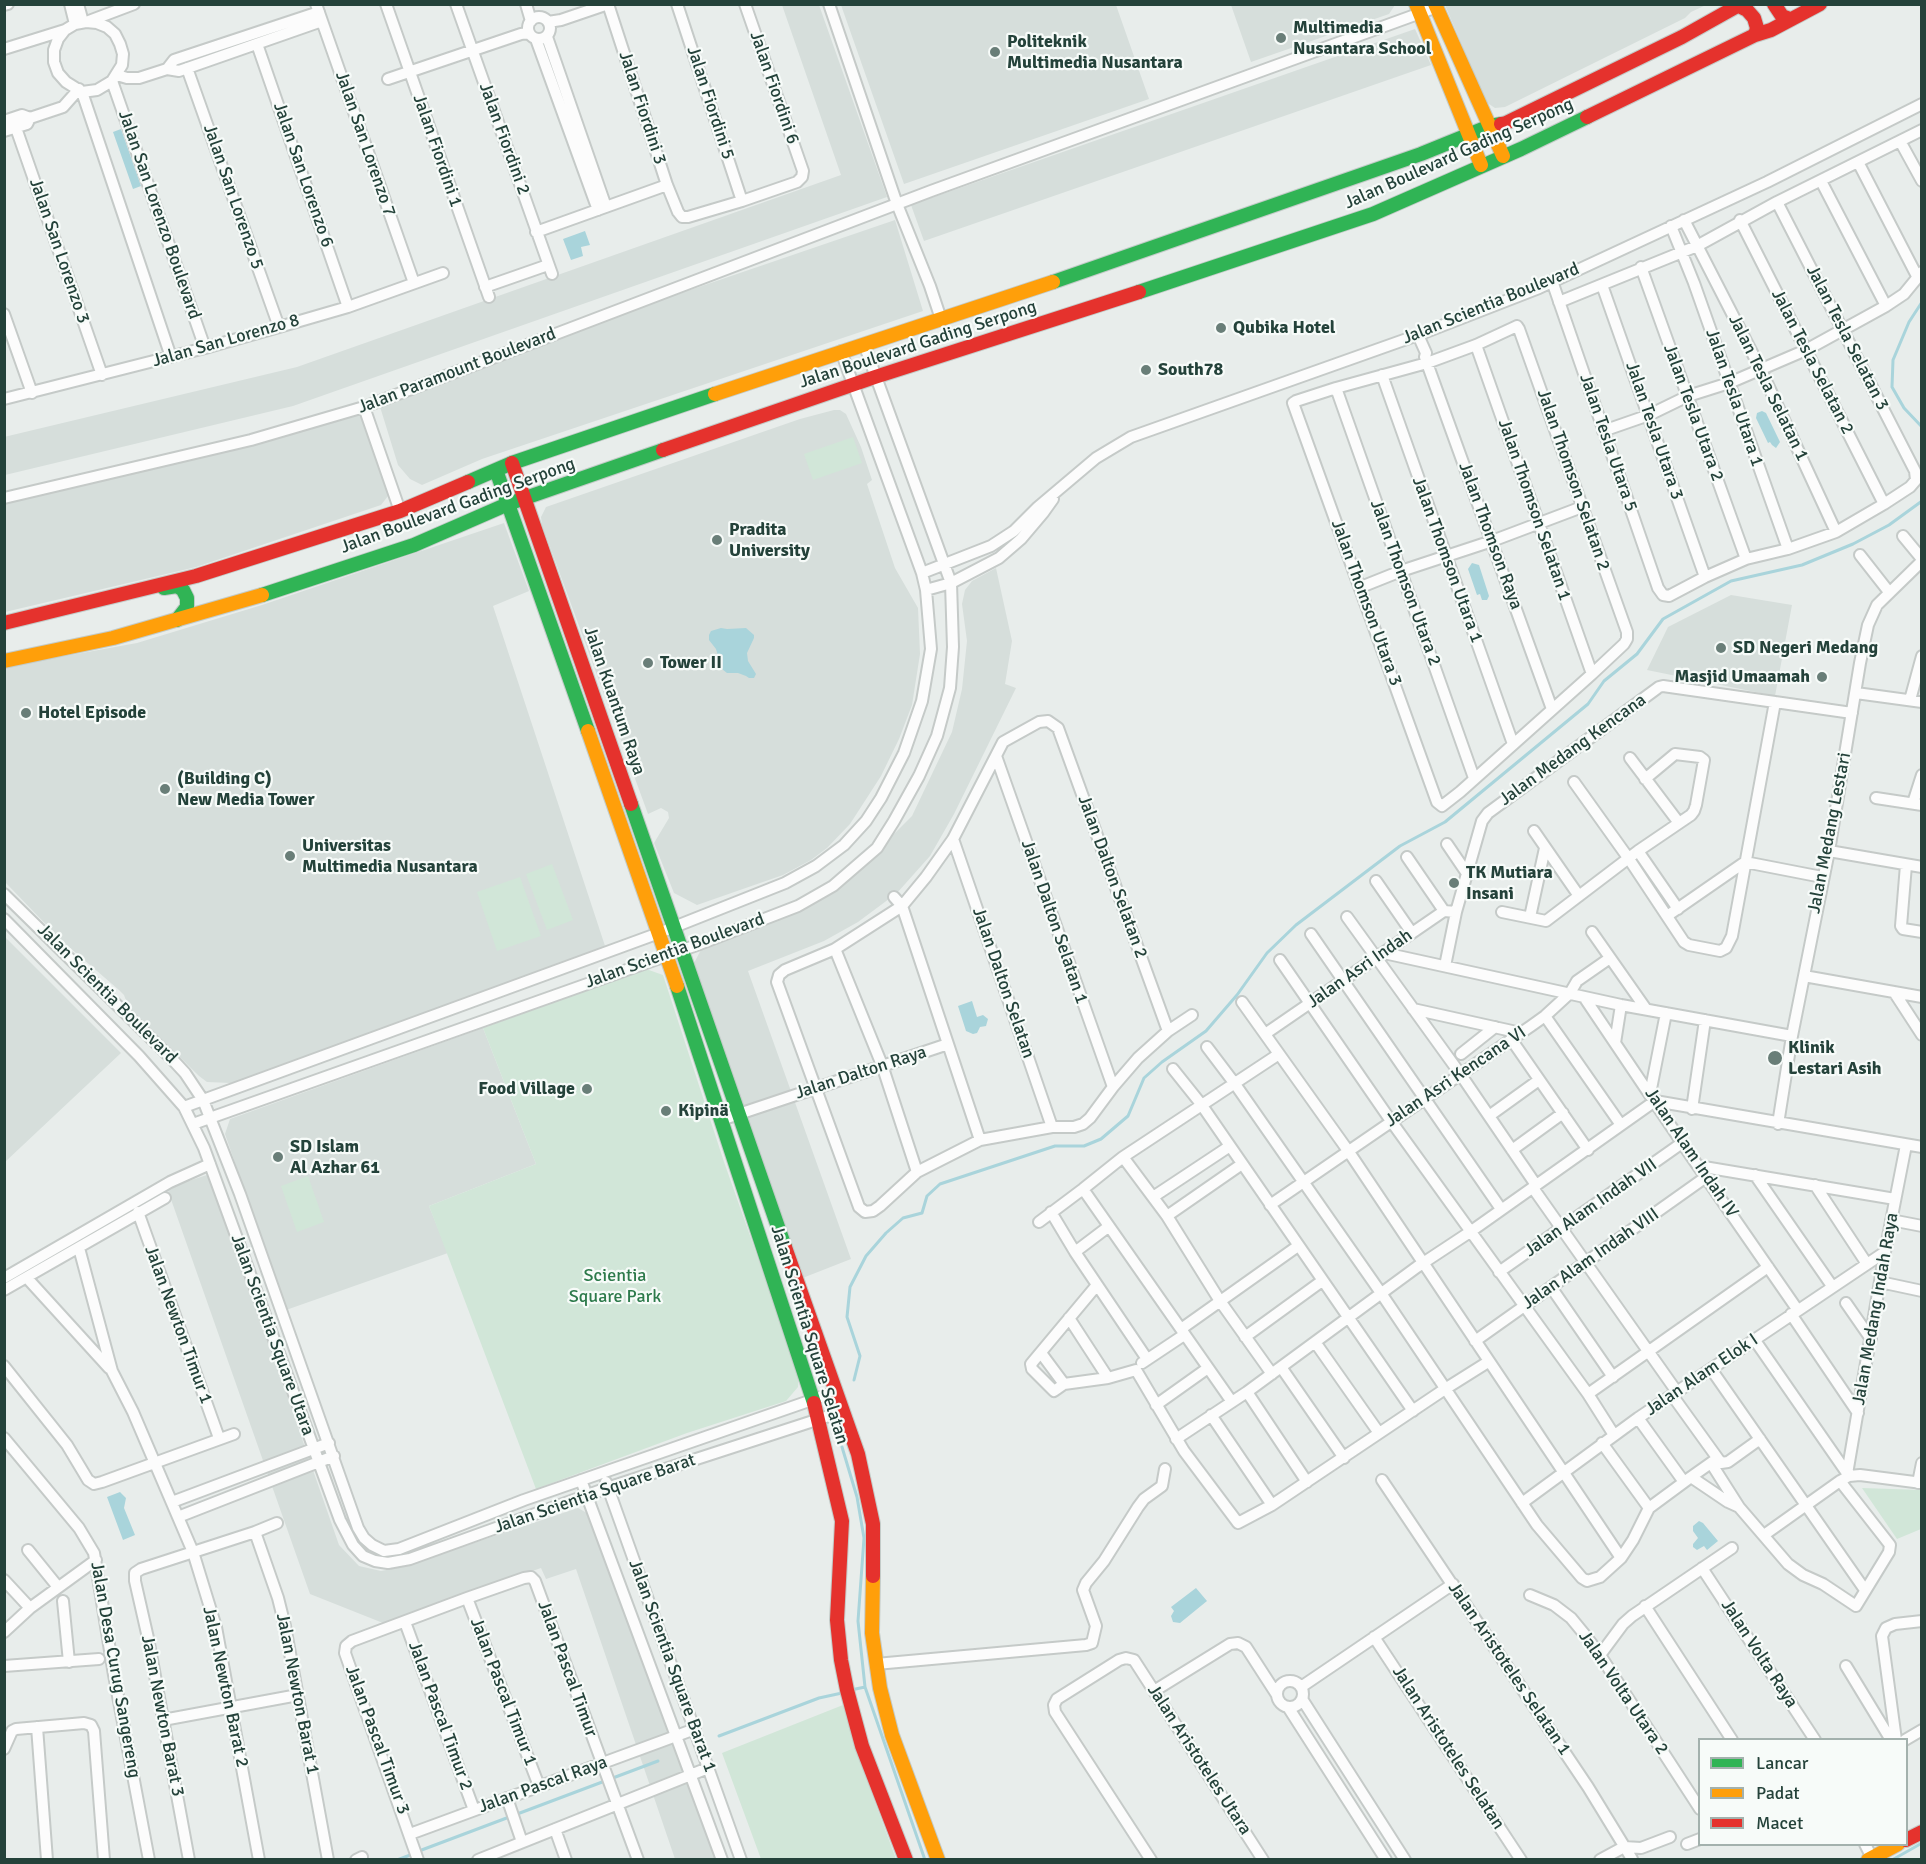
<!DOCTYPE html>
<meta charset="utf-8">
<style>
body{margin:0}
#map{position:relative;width:1926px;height:1864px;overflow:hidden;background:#e8edeb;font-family:Signika,sans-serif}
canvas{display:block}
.frame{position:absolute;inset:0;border:6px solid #24423a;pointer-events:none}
.legend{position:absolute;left:1698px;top:1738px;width:210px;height:108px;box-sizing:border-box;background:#f7fbf9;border:2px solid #a3b1ad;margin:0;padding:8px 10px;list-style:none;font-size:18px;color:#24423a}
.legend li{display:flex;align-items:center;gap:12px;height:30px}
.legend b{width:30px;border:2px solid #a3b1ad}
</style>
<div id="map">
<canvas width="1926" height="1864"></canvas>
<div class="frame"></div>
<ul class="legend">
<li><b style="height:8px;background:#30b455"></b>Lancar</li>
<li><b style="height:8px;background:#ff9f0a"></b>Padat</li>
<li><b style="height:8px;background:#e5322d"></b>Macet</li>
</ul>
</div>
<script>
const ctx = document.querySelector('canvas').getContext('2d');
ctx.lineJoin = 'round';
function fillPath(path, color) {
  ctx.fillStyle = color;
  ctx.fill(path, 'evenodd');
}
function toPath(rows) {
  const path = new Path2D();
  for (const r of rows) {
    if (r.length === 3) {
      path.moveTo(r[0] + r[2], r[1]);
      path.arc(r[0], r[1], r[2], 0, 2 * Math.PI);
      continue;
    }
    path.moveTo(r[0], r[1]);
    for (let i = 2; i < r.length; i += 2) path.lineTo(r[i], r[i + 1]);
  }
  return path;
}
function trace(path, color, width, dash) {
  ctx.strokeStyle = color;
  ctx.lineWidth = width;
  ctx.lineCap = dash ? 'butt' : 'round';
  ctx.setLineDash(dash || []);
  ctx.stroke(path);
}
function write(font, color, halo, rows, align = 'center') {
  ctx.font = font + ' Signika,sans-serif';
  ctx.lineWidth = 4.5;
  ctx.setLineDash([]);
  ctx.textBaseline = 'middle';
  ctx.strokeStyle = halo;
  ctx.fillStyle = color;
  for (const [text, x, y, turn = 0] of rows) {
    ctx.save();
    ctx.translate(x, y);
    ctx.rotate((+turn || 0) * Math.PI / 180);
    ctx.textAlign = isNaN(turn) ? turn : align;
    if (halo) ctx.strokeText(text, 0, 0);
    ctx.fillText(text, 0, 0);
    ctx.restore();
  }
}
const built = toPath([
 [782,5,819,5,887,197,293,406,5,475,4,437,297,367,841,175],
 [841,5,1116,5,1149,99,904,184],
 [1231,5,1395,4,1395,5,1389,14,1251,62],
 [1445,5,1706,5,1691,12,1685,18,1505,107,1495,108,1486,102],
 [1415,29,1431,65,924,241,911,205],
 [895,220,923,311,482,459,422,485,410,479,398,465,377,397],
 [834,410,840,410,846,414,861,447,872,480,867,484,895,568,918,608,920,654,912,705,899,739,881,776,850,824,827,848,811,860,783,875,697,905,674,893,654,843,669,818,668,812,661,808,648,814,542,525,541,517,546,507,800,419],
 [362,412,387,487,388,496,381,505,196,567,5,612,4,499],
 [504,523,529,591,493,606,607,952,444,1011,231,1083,207,1082,199,1076,128,1006,124,995,119,990,61,940,5,882,5,667,137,643,262,605],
 [996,568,1012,641,1005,684,1016,688,954,814,930,856,897,893,858,922,824,941,748,971,851,1259,800,1279,693,965,703,946,803,908,871,857,912,816,952,732,962,689,967,641,962,604,965,590,972,581],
 [1731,595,1792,605,1775,696,1647,670,1668,627],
 [4,936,121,1053,5,1162,4,1162],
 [483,1028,536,1164,429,1206,448,1253,286,1310,225,1134,230,1119],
 [210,1174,339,1545,359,1566,381,1571,402,1567,578,1508,594,1517,715,1859,675,1859,576,1569,546,1579,541,1568,383,1623,310,1594,167,1188]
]);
const green = toPath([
 [853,437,862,463,813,480,804,454],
 [552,864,573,920,547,930,526,874],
 [520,877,541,936,497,951,477,892],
 [646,969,663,975,724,1162,799,1374,798,1387,786,1401,687,1433,536,1489,429,1206,536,1164,483,1028],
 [308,1176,324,1222,297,1232,281,1186],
 [1862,1488,1921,1490,1921,1529,1897,1539],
 [843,1705,862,1767,896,1859,761,1859,722,1753]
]);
const water = toPath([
 [121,129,141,186,133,189,113,132],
 [585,231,590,245,581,247,583,256,571,260,563,239],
 [1762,411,1766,413,1780,442,1776,448,1772,445,1770,442,1768,443,1756,418,1757,413],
 [1472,563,1479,565,1489,596,1487,600,1482,600,1480,594,1477,595,1468,569],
 [721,628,727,629,746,628,754,635,754,638,747,653,748,661,756,674,754,678,749,678,746,676,738,673,727,673,722,669,716,649,709,640,709,635,711,631],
 [972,1001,977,1017,983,1015,988,1019,986,1026,980,1027,977,1033,973,1034,966,1031,958,1006],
 [120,1492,126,1498,124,1508,135,1535,123,1540,107,1497],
 [1699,1521,1703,1523,1718,1541,1707,1550,1704,1546,1697,1550,1693,1547,1693,1544,1698,1538,1693,1531,1693,1526],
 [1196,1588,1207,1601,1180,1623,1173,1622,1171,1616,1174,1611,1171,1607]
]);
const stream = toPath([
 [1922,302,1909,322,1893,360,1892,387,1904,408,1922,427],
 [854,1380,860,1356,847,1317,850,1287,866,1256,886,1233,903,1218,922,1213,927,1196,940,1184,1055,1146,1084,1146,1101,1139,1128,1116,1144,1078,1162,1062,1206,1031,1237,995,1267,953,1296,925,1400,846,1445,822,1588,704,1604,681,1637,654,1663,619,1731,581,1802,565,1853,544,1889,525,1922,501],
 [842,1447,857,1497,864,1538,858,1621,865,1687,925,1860],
 [851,1690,865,1687],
 [719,1736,819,1698,842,1693],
 [419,1851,658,1761],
 [397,1860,413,1854],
 [1892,1860,1922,1843]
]);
const street = toPath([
 [70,4,75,24],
 [78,4,83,22],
 [316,4,414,283],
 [386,4,489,297],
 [456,4,552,274],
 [526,4,531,21],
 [677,4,742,201],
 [829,4,897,204,930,286,941,319],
 [4,5,8,4],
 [539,28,11],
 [89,21,134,4],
 [86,22,97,23,107,27,115,34,120,44,123,54,122,65,112,81,97,90,82,92,66,82,58,73,54,62,54,50,58,39,65,30,75,24,86,22],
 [548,22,561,20,608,4,667,185,678,212,682,217,688,217,742,201,797,182,802,177,803,171,745,4],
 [547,37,606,207],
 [536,39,598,210],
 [257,44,348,307],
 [4,49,65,30],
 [187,68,279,327],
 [167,69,174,60,319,12],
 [117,75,127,78,139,78,167,69,179,71,322,21],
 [388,79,521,34,529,33],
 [112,81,205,348],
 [82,92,171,357],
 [4,121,22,115,30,118,63,107,79,89],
 [16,128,102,375],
 [4,131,27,124,30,118],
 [1900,141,1922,181],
 [1858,162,1918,278],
 [1821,181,1886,306],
 [1684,220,1761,370,1836,532],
 [1740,220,1884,504],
 [1671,226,1694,283,1788,549],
 [536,232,667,185],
 [1641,267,1746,559],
 [1552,281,1658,588,1663,595,1669,596,1705,577,1746,559,1788,549,1836,532,1884,504,1910,487,1916,480,1915,471,1777,202],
 [1602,285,1705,577],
 [485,287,548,265],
 [1559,302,1697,246,1777,202,1922,130],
 [4,314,32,393],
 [1517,326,1519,329,1627,632,1627,639,1624,644,1592,674,1460,792,1442,806,1437,802,1293,403,1296,401,1336,388,1427,363,1476,345,1517,326],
 [1418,335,1426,353,1425,357,1427,363,1552,709],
 [1476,345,1592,674],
 [1382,375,1513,744],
 [1336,388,1474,778],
 [4,399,205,348,279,327,348,307,443,273],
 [364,407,400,511],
 [1603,431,1649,415,1688,396,1729,383,1806,350,1886,306,1904,294,1922,272],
 [4,498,251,440,364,407,931,191,1437,7],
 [1903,536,1922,559],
 [1860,555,1889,592],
 [922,573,991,546,1014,531,1038,507,1096,458,1131,437,1418,335,1539,288,1767,182,1922,104],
 [1361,587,1401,571,1492,541,1582,507],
 [926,590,951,583,999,558,1021,539,1043,513,1053,499],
 [1856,693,1922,702],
 [1910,700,1922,656],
 [996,756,1113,1087],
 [1630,758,1679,823],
 [1574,782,1629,859,1684,942,1689,945,1720,951,1726,948,1732,936,1775,702],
 [1876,798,1922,805],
 [1913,803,1922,775],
 [1534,831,1579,896],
 [953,839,1052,1127],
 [1447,844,1466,872],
 [1638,851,1678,909],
 [1829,851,1922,867],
 [1407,857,1444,911],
 [1906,865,1901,926,1903,929,1922,932],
 [1376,881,1412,933],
 [4,894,172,1059,185,1073,203,1100,240,1194,358,1528,364,1538,372,1545,384,1551,399,1549,524,1500,835,1392],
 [894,897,902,906,980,1140],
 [1502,912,1546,921,1638,851,1691,815,1694,811,1696,805,1704,760,1700,757,1675,754,1645,779],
 [1667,916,1745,862,1822,877],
 [1347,917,1461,1075,1536,1185],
 [1530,917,1545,848],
 [4,919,139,1056,184,1107,204,1148,340,1520,353,1545,363,1556,375,1561,388,1563,410,1559,607,1488,841,1412],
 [1592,932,1646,1009],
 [1311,934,1501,1209],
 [835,949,882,1065,917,1172],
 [1384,953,1621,1005,1792,1036],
 [1280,960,1391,1121,1588,1394,1614,1435],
 [1445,966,1456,912,1482,821,1488,813,1659,687,1663,686,1852,713],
 [1804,976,1922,997],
 [1894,992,1922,1035],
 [1584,997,1691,1156,1797,1309],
 [1242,1002,1349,1152,1621,1558],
 [1413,1009,1521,1033],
 [1545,1016,1621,1125],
 [1168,1031,1058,728,1048,721,1039,722,1003,742,953,839,926,877,902,906,835,949,785,970,779,975,777,982,859,1207,865,1212,873,1211,880,1206,917,1172,980,1140,1052,1127,1074,1127,1083,1124,1090,1118,1113,1087,1138,1058,1168,1031,1192,1015],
 [1265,1034,1444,911,1456,912],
 [1511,1039,1588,1150],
 [1615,1043,1621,1005],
 [1207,1047,1235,1084,1381,1293,1537,1525,1582,1578,1587,1581,1600,1577,1621,1558,1633,1540,1649,1508,1691,1477,1728,1502,1739,1507,1788,1564,1803,1575,1823,1584,1856,1606,1889,1552,1890,1545,1840,1481],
 [1461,1054,1495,1027],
 [1173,1069,1201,1104,1413,1411],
 [1650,1094,1666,1013],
 [184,1107,659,933,785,883,816,866,844,845,866,821,881,798,904,753,922,701,931,649,926,590,922,573,841,351],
 [1692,1109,1705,1020],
 [1489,1116,1539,1080],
 [721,1120,948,1044],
 [193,1124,697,945,798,906,833,886,877,848,894,821,919,776,937,736,950,688,953,647,951,583,864,344],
 [1778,1124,1792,1036,1829,851,1860,663,1868,625,1877,605,1922,561],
 [1512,1150,1563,1113],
 [1123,1157,1167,1216,1220,1301,1272,1374],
 [1698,1166,1895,1199],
 [1755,1175,1832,1286],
 [1815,1185,1867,1264],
 [1533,1188,1677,1392],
 [1083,1189,1232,1402],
 [1153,1197,1230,1146],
 [1270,1205,1531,1026,1545,1016,1570,993,1577,981,1610,958],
 [138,1212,219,1438],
 [1051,1212,1075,1252,1147,1359],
 [1167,1216,1242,1164],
 [1891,1220,1922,1226],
 [1039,1222,1083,1189,1123,1157,1279,1054],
 [79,1248,112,1371,133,1412,193,1552,216,1627,259,1860],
 [1075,1252,1108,1227],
 [1499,1272,1682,1143],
 [4,1278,170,1182,210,1164],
 [27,1278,109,1368],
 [1880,1282,1922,1291],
 [1097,1285,1031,1364,1032,1369,1054,1391,1064,1384,1108,1378,1136,1370,1184,1451,1238,1523,1272,1505,1445,1389,1488,1362],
 [1551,1287,1613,1377],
 [4,1290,165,1198],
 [1846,1303,1871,1339],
 [1791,1314,1858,1413],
 [1069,1318,1108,1378],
 [1181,1329,1298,1246],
 [1245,1337,1322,1281],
 [1754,1339,1849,1476],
 [1475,1341,1706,1177],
 [1315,1342,1379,1433],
 [1041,1353,1064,1384],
 [1142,1363,1184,1335],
 [4,1366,67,1445,88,1480,94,1484,102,1482,234,1434],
 [1281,1367,1344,1458],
 [1711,1369,1865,1590],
 [1247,1392,1307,1482],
 [1588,1394,1768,1267],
 [1672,1395,1721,1463,1728,1462,1760,1439],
 [1156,1405,1208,1368],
 [1211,1415,1272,1505],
 [1638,1418,1684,1482],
 [4,1438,79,1528,94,1553,114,1675,149,1860],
 [1176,1439,1247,1392,1417,1267,1470,1232,1655,1101,1922,1147],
 [1602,1443,1649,1508],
 [1711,1463,1739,1507],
 [1847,1474,1885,1252,1906,1145],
 [1691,1477,1715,1460],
 [581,1480,722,1860],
 [1382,1480,1588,1787,1632,1859],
 [606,1482,741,1860],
 [1918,1483,1922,1463],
 [172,1502,329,1443],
 [1522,1503,1638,1418,1885,1252],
 [178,1517,334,1456],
 [255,1532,278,1598,285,1626,328,1860],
 [1764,1535,1840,1481,1849,1476,1860,1475,1922,1483],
 [28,1550,58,1587],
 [1702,1568,1815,1740],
 [4,1580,30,1608],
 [1530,1595,1554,1605,1571,1618,1585,1635,1600,1655,1700,1809],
 [467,1598,539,1786],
 [63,1601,69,1662],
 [1645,1606,1732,1740],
 [405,1622,474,1810],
 [4,1632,30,1608,96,1560],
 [1374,1637,1521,1860],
 [1600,1655,1623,1624,1632,1616,1732,1548],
 [876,1664,1086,1645,1092,1643,1096,1626,1083,1590,1086,1583,1104,1561,1138,1507,1144,1499,1162,1486,1165,1469],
 [4,1666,99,1659],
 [1846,1666,1891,1740],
 [1290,1694,13],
 [1301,1687,1453,1584],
 [1154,1691,1230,1644,1238,1643,1246,1647,1277,1695],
 [1302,1699,1405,1860],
 [1288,1707,1386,1860],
 [163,1720,298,1695],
 [37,1727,47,1860],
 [1896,1740,1882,1636,1886,1628,1895,1624,1922,1621],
 [1905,1740,1922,1730],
 [4,1749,12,1731,16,1729,84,1723,91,1725,94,1731,104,1860],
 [507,1798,522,1842],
 [555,1829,566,1860],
 [410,1834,695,1729],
 [1687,1844,1700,1839],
 [1865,1844,1872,1858],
 [189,1860,148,1638,135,1581,135,1573,141,1569,255,1532,277,1523],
 [356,1860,362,1857],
 [418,1860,345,1653,346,1646,352,1641,467,1598,524,1578,531,1577,535,1581,638,1860],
 [478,1860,708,1768],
 [1151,1860,1055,1712,1054,1705,1057,1699,1119,1660,1126,1658,1134,1660,1263,1860],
 [1600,1860,1624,1847,1641,1848,1670,1837]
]);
const fast = toPath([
 [1053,282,1421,154,1490,126,1501,124],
 [1139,292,1373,214,1521,149,1587,117],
 [496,470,588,731],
 [468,482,512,463,715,394],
 [164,588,177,586,183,590,187,598,187,607,177,620],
 [262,595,414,545,508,504,663,450],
 [631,804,785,1247],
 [677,986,814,1403]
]);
const slow = toPath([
 [1416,4,1481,165],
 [1435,4,1503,156],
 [715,394,1053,282],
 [4,661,113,638,262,595],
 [588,731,677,986],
 [873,1576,872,1633,880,1688,892,1735,938,1860],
 [1868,1860,1898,1844]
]);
const jam = toPath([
 [1774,4,1782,16,1790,19],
 [1739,6,1747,10,1754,18,1757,28,1755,35],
 [1587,117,1755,35,1771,30,1820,4],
 [1501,124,1506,123,1682,37,1741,4],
 [663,450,875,377,1139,292],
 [512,463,631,804],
 [4,623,196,576,400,511,468,482],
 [785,1247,858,1454,873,1524,873,1576],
 [814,1403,842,1521,837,1620,841,1660,847,1690,862,1746,906,1860],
 [1906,1840,1922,1832]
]);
const markers = [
 [1281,38,6,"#697e78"],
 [995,52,6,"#697e78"],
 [1221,328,6,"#697e78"],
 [1146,370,6,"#697e78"],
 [717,540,6,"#697e78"],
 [1721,648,6,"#697e78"],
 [648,663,6,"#697e78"],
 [1822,677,6,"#697e78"],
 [26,713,6,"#697e78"],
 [165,789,6,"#697e78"],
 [290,856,6,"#697e78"],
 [1454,883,6,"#697e78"],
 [1775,1058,8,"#697e78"],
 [587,1089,6,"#697e78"],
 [666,1111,6,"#697e78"],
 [278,1157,6,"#697e78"]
];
const poiNames = [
 ["Multimedia",1293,28],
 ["Nusantara School",1293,49],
 ["Politeknik",1007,42],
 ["Multimedia Nusantara",1007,63],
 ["Qubika Hotel",1233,328],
 ["South78",1158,370],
 ["Pradita",729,530],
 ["University",729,551],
 ["SD Negeri Medang",1733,648],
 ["Tower II",660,663],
 ["Masjid Umaamah",1810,677,"right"],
 ["Hotel Episode",38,713],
 ["(Building C)",177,779],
 ["New Media Tower",177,800],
 ["Universitas",302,846],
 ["Multimedia Nusantara",302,867],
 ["TK Mutiara",1466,873],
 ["Insani",1466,894],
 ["Klinik",1788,1048],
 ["Lestari Asih",1788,1069],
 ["Food Village",575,1089,"right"],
 ["Kipinä",678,1111],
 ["SD Islam",290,1147],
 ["Al Azhar 61",290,1168]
];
const streetNames = [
 ["Jalan Fiordini 6",774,88,71],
 ["Jalan Fiordini 5",710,103,72],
 ["Jalan Fiordini 3",642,108,72],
 ["Jalan Fiordini 2",504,139,70],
 ["Jalan San Lorenzo 7",365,144,71],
 ["Jalan Fiordini 1",437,151,71],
 ["Jalan Boulevard Gading Serpong",1459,154,-24],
 ["Jalan San Lorenzo 6",303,175,71],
 ["Jalan San Lorenzo 5",233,197,71],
 ["Jalan San Lorenzo Boulevard",159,215,71],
 ["Jalan San Lorenzo 3",59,251,71],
 ["Jalan Scientia Boulevard",1491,304,-22],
 ["Jalan Tesla Selatan 3",1847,338,63],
 ["Jalan San Lorenzo 8",226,341,-16],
 ["Jalan Boulevard Gading Serpong",918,345,-18],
 ["Jalan Tesla Selatan 2",1812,362,63],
 ["Jalan Paramount Boulevard",457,371,-21],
 ["Jalan Tesla Selatan 1",1768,388,64],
 ["Jalan Tesla Utara 1",1734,398,71],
 ["Jalan Tesla Utara 2",1693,413,70],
 ["Jalan Tesla Utara 3",1654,431,71],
 ["Jalan Tesla Utara 5",1608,443,71],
 ["Jalan Thomson Selatan 2",1573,480,71],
 ["Jalan Boulevard Gading Serpong",458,506,-20],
 ["Jalan Thomson Selatan 1",1534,510,71],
 ["Jalan Thomson Raya",1490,536,70],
 ["Jalan Thomson Utara 1",1447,560,70],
 ["Jalan Thomson Utara 2",1405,583,70],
 ["Jalan Thomson Utara 3",1366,603,70],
 ["Jalan Kuantum Raya",614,701,71],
 ["Jalan Medang Kencana",1573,750,-36],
 ["Jalan Medang Lestari",1830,833,-79],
 ["Jalan Dalton Selatan 2",1112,877,70],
 ["Jalan Dalton Selatan 1",1054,922,71],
 ["Jalan Scientia Boulevard",675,951,-20],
 ["Jalan Asri Indah",1360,969,-35],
 ["Jalan Dalton Selatan",1003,983,71],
 ["Jalan Scientia Boulevard",107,994,45],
 ["Jalan Dalton Raya",861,1073,-18],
 ["Jalan Asri Kencana VI",1456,1077,-34],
 ["Jalan Alam Indah IV",1691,1153,56],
 ["Jalan Alam Indah VII",1591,1208,-35],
 ["Jalan Alam Indah VIII",1591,1259,-35],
 ["Jalan Medang Indah Raya",1876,1309,-80],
 ["Jalan Newton Timur 1",178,1325,70],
 ["Jalan Scientia Square Utara",272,1335,70],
 ["Jalan Scientia Square Selatan",809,1335,73],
 ["Jalan Alam Elok I",1702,1375,-34],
 ["Jalan Scientia Square Barat",595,1494,-19],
 ["Jalan Volta Raya",1759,1654,57],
 ["Jalan Scientia Square Barat 1",672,1666,70],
 ["Jalan Pascal Timur",567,1669,70],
 ["Jalan Aristoteles Selatan 1",1509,1669,56],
 ["Jalan Desa Curug Sangereng",115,1670,80],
 ["Jalan Newton Barat 2",225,1687,78],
 ["Jalan Pascal Timur 1",503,1692,69],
 ["Jalan Volta Utara 2",1623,1693,56],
 ["Jalan Newton Barat 1",297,1694,79],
 ["Jalan Newton Barat 3",162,1716,79],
 ["Jalan Pascal Timur 2",440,1716,70],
 ["Jalan Pascal Timur 3",377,1740,70],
 ["Jalan Aristoteles Selatan",1448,1748,57],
 ["Jalan Aristoteles Utara",1199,1760,57],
 ["Jalan Pascal Raya",543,1785,-20]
];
const parkNames = [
 ["Scientia",615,1276],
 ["Square Park",615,1297]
];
fillPath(built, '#d6dedb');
fillPath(green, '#d1e6d8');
fillPath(water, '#a9d4db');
trace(stream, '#a9d4db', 3);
trace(street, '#c5cac8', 14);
trace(fast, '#c3cbc8', 16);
trace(slow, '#c3cbc8', 16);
trace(jam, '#c3cbc8', 16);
trace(street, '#fcfcfc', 10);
trace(fast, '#30b455', 14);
trace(slow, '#ff9f0a', 14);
trace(jam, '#e5322d', 14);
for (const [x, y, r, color] of markers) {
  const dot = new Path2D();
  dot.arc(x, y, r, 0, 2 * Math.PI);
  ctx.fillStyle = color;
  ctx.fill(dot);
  trace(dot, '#f7fbf9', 2);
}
write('bold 18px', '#24423a', '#f7fbf9', poiNames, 'left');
write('18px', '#24423a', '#f7fbf9', streetNames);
write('18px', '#2d7a4b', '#f7fbf9', parkNames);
</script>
